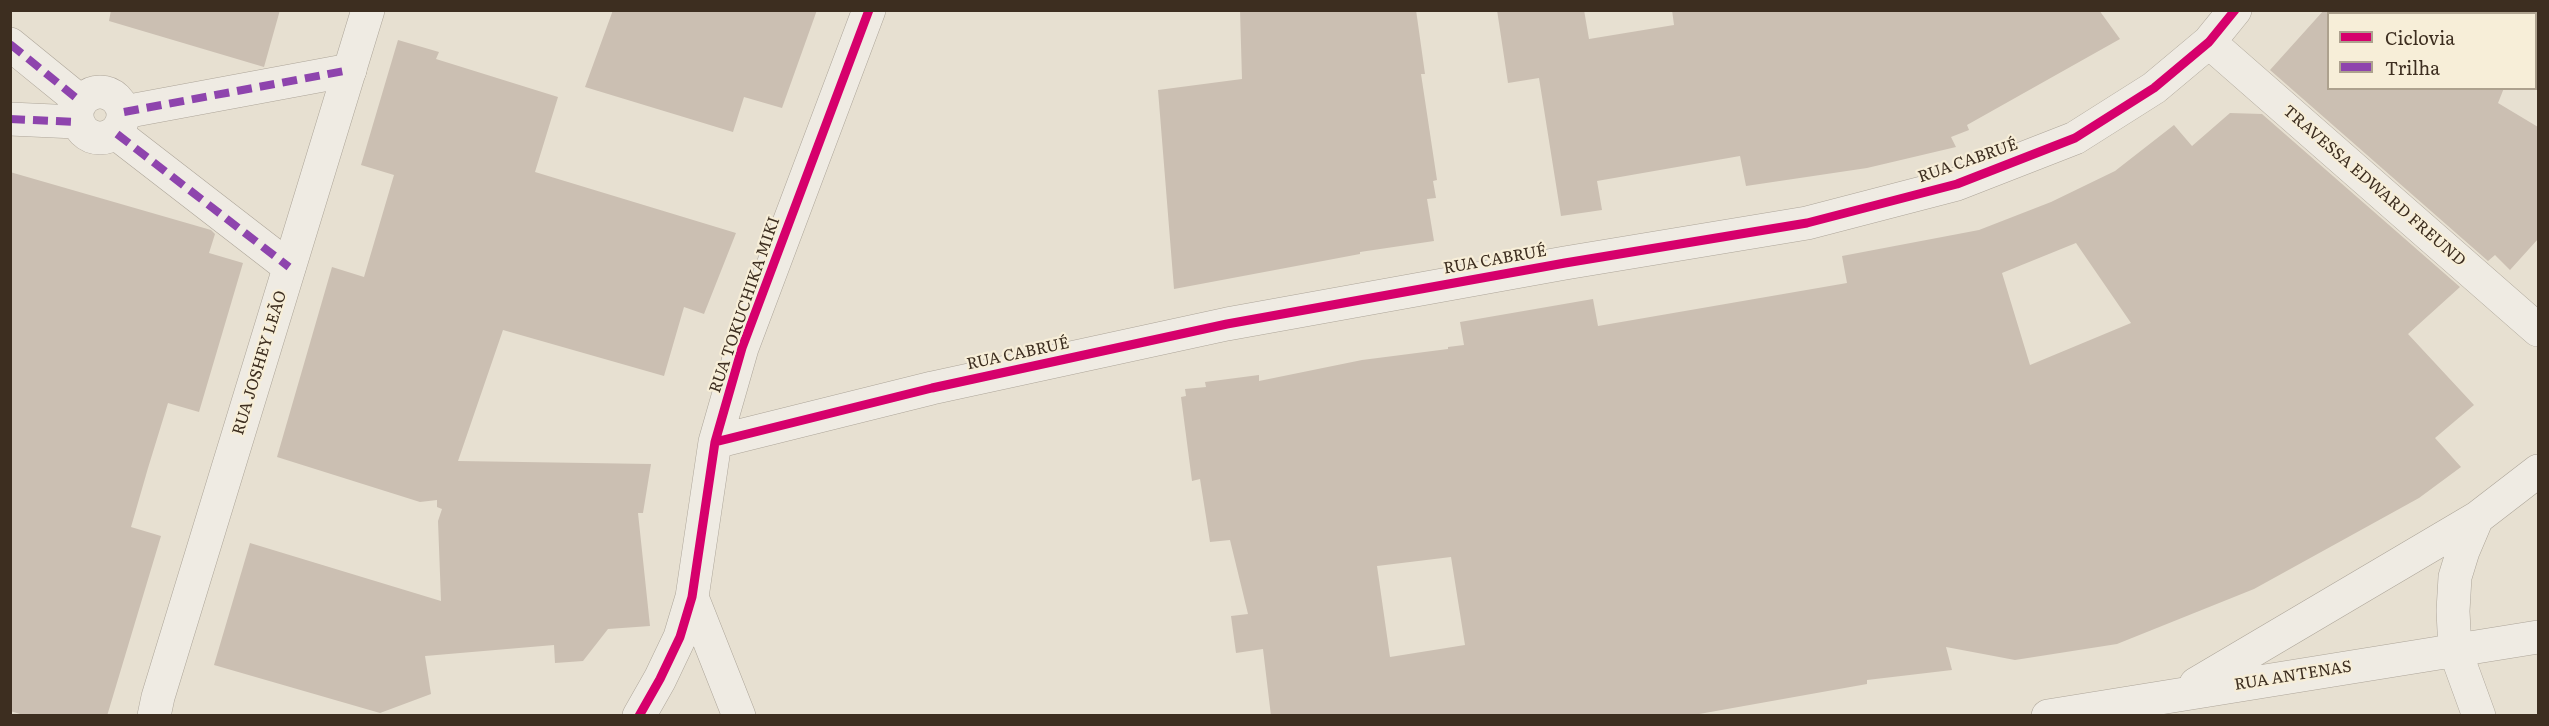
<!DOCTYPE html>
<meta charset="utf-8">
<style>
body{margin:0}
#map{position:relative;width:2549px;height:726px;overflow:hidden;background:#e7e0d1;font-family:Literata,serif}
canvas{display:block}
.frame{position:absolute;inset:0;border:12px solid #3d2e20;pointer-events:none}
.legend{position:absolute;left:2327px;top:12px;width:210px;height:78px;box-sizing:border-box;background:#f7eed8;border:2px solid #ada18e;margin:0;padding:8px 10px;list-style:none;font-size:18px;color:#3d2e20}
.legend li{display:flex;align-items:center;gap:12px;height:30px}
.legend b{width:30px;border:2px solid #ada18e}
</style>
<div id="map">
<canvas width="2549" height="726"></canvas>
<div class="frame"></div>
<ul class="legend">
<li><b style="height:8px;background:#d6006c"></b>Ciclovia</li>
<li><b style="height:8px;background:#8e44ad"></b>Trilha</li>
</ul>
</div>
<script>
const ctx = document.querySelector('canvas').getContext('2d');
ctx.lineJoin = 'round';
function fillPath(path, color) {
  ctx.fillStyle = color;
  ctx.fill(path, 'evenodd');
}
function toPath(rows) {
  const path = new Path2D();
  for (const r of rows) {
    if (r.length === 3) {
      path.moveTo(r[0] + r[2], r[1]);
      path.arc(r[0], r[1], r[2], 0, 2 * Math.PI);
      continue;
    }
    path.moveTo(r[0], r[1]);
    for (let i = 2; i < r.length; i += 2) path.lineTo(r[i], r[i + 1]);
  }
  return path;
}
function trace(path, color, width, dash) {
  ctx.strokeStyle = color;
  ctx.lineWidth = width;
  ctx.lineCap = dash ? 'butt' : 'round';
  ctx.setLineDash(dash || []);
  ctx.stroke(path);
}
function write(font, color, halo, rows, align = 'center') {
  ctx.font = font + ' Literata,serif';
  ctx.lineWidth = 4.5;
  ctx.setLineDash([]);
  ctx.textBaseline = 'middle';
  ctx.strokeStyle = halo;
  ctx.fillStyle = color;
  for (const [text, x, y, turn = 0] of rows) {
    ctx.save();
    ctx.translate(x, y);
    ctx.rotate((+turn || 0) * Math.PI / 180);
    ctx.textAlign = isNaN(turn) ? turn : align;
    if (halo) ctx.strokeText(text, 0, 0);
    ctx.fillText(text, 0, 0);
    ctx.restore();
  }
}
const building = toPath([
 [111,10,280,10,264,67,109,21],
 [613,10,817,10,782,108,744,97,733,132,585,87],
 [1240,10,1416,10,1425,74,1421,74,1437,180,1433,181,1436,198,1427,199,1434,241,1360,252,1360,254,1174,289,1158,90,1242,79],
 [1497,10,1584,10,1589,39,1674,25,1672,10,2099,10,2120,39,1967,125,1969,130,1951,137,1956,147,1867,168,1746,186,1740,156,1597,181,1602,210,1561,216,1539,78,1508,83],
 [2324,10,2328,10,2328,88,2504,88,2498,103,2538,127,2538,239,2510,270,2495,255,2488,261,2270,70],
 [398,40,439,52,436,59,558,97,535,172,736,233,704,314,684,307,664,376,503,330,458,461,651,464,643,513,638,513,650,626,608,629,583,661,555,663,554,645,425,656,431,694,380,713,214,665,250,543,441,601,438,521,442,509,437,507,437,500,420,502,277,457,332,267,364,277,394,175,361,165],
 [2230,113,2262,114,2460,287,2408,334,2474,405,2435,438,2461,467,2419,498,2254,589,2117,644,2015,660,1946,647,1952,670,1867,680,1867,684,1688,716,1271,716,1263,649,1236,653,1231,616,1248,614,1230,540,1210,542,1200,479,1192,481,1181,397,1186,396,1185,389,1206,387,1205,382,1259,375,1259,381,1362,360,1448,349,1448,347,1464,345,1460,322,1593,299,1598,326,1847,283,1842,256,1979,230,2051,202,2115,171,2174,125,2192,146],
 [2076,243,2131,323,2030,365,2002,273],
 [1451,557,1465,645,1390,657,1377,566],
 [10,172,211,230,215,234,209,253,243,263,199,412,168,403,148,468,131,527,161,536,107,716,27,716,10,711]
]);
const pedestrian = toPath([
 [10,44,80,101],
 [100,115,23],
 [124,112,350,70],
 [10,119,76,122],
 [117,134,289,267]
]);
const minor = toPath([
 [2209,42,2538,330],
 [715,442,932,388,1227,324,1565,263,1807,223,1957,184,2075,138,2154,88,2209,42,2235,10],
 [692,597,739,716],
 [2196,684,2477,518],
 [154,716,158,697,368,10],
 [639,716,660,679,680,637,692,597,715,442,742,348,869,10],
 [2048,716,2538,637],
 [2479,716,2455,650,2453,611,2455,577,2463,551,2477,518,2538,471]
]);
const quiet = toPath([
 [10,44,80,101],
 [124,112,350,70],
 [10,119,76,122],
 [117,134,289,267]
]);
const cycleway = toPath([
 [715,442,932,388,1227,324,1565,263,1807,223,1957,184,2075,138,2154,88,2209,42,2235,10],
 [639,716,660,679,680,637,692,597,715,442,742,348,869,10]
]);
const streetNames = [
 ["RUA CABRUÉ",1968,161,-19],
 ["TRAVESSA EDWARD FREUND",2374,186,41],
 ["RUA CABRUÉ",1495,260,-10],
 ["RUA TOKUCHIKA MIKI",745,305,-71],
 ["RUA CABRUÉ",1018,354,-12],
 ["RUA JOSHEY LEÃO",260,363,-73],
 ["RUA ANTENAS",2293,676,-9]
];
fillPath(building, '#cbbfb2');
trace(pedestrian, '#ada599', 34);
trace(minor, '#ada599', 34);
trace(pedestrian, '#efebe3', 33);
trace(minor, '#efebe3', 33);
trace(quiet, '#8e44ad', 8, [15, 8]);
trace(cycleway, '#d6006c', 9);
write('16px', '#3d2e20', '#f7eed8', streetNames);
</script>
